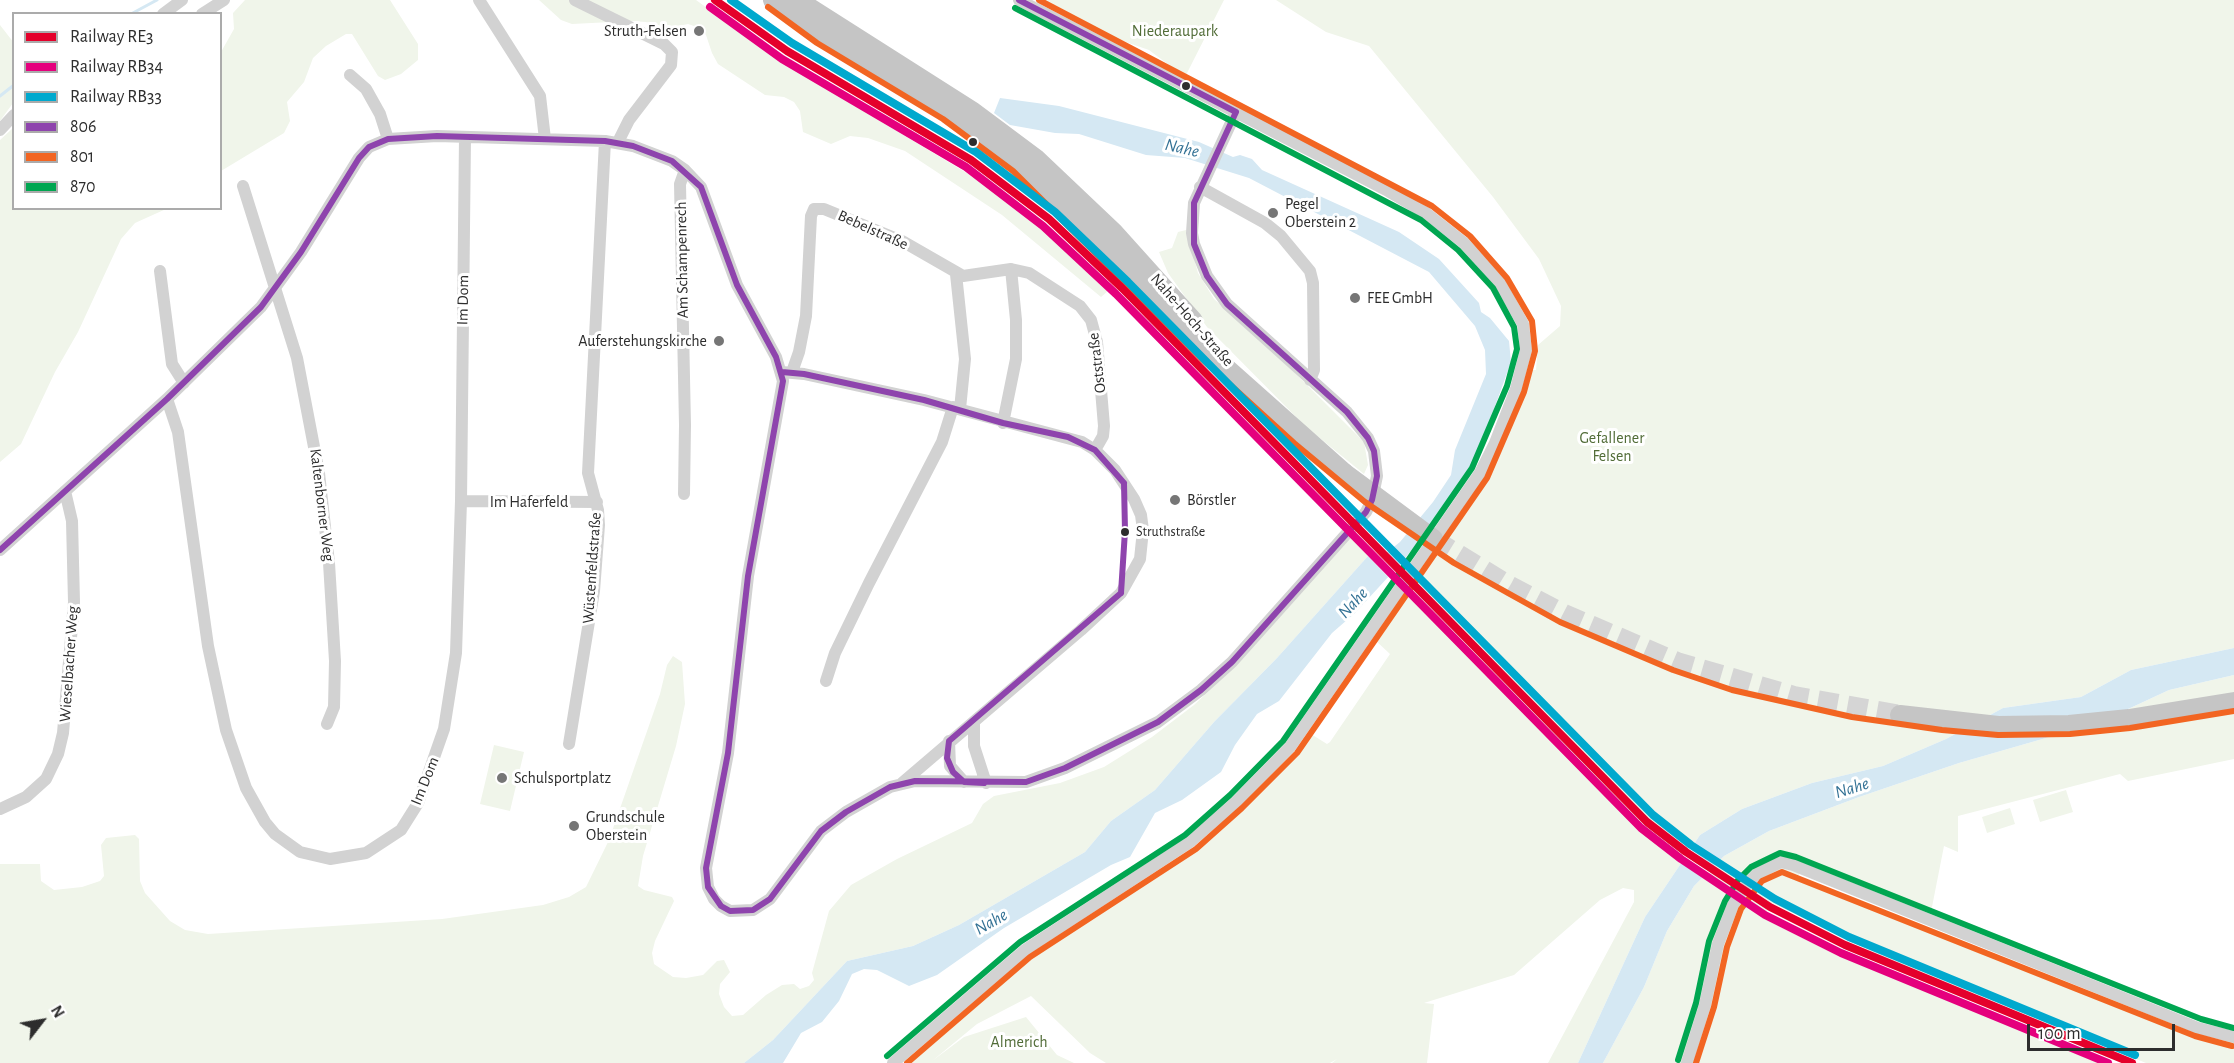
<!DOCTYPE html>
<meta charset="utf-8">
<style>
body{margin:0}
#map{position:relative;width:2234px;height:1063px;overflow:hidden;background:#fff;font-family:"Alegreya Sans",sans-serif}
canvas{display:block}
.legend{position:absolute;left:12px;top:12px;width:210px;height:198px;box-sizing:border-box;background:#fff;border:2px solid #ababab;margin:0;padding:8px 10px;list-style:none;font-size:18px;color:#2d2d2d}
.legend li{display:flex;align-items:center;gap:12px;height:30px}
.legend b{width:30px;border:2px solid #ababab}
.north{position:absolute;left:12px;top:991px;width:60px;height:60px;-webkit-text-stroke:4px #fff;paint-order:stroke;rotate:59deg;font-size:16px;font-weight:700;line-height:24px;text-align:center;color:#2d2d2d}
.north::after{content:'';display:block;margin:auto;width:21px;height:27px;background:#2d2d2d;clip-path:polygon(50% 0,100% 100%,50% 72%,0 100%)}
.scale{position:absolute;left:2027px;top:1024px;width:148px;height:27px;box-sizing:border-box;border:3px solid #2d2d2d;border-top:0;padding-left:8px;font-size:18px;line-height:21px;white-space:nowrap;color:#2d2d2d;-webkit-text-stroke:4px #fff;paint-order:stroke}
</style>
<div id="map">
<canvas width="2234" height="1063"></canvas>
<ul class="legend">
<li><b style="height:8px;background:#e4002b"></b>Railway RE3</li>
<li><b style="height:8px;background:#e5007d"></b>Railway RB34</li>
<li><b style="height:8px;background:#00a9ce"></b>Railway RB33</li>
<li><b style="height:8px;background:#8e44ad"></b>806</li>
<li><b style="height:8px;background:#f26522"></b>801</li>
<li><b style="height:8px;background:#00a651"></b>870</li>
</ul>
<div class="north">N</div>
<div class="scale">100 m</div>
</div>
<script>
const ctx = document.querySelector('canvas').getContext('2d');
ctx.lineJoin = 'round';
function fillPath(path, color) {
  ctx.fillStyle = color;
  ctx.fill(path, 'evenodd');
}
function toPath(rows) {
  const path = new Path2D();
  for (const r of rows) {
    path.moveTo(r[0], r[1]);
    for (let i = 2; i < r.length; i += 2) path.lineTo(r[i], r[i + 1]);
  }
  return path;
}
function trace(path, color, width, dash) {
  ctx.strokeStyle = color;
  ctx.lineWidth = width;
  ctx.lineCap = dash ? 'butt' : 'round';
  ctx.setLineDash(dash || []);
  ctx.stroke(path);
}
function write(font, color, halo, rows, align = 'center') {
  ctx.font = font + ' "Alegreya Sans",sans-serif';
  ctx.lineWidth = 6;
  ctx.setLineDash([]);
  ctx.textBaseline = 'middle';
  ctx.strokeStyle = halo;
  ctx.fillStyle = color;
  for (const [text, x, y, turn = 0] of rows) {
    ctx.save();
    ctx.translate(x, y);
    ctx.rotate((+turn || 0) * Math.PI / 180);
    ctx.textAlign = isNaN(turn) ? turn : align;
    if (halo) ctx.strokeText(text, 0, 0);
    ctx.fillText(text, 0, 0);
    ctx.restore();
  }
}
const green = toPath([
 [245,0,390,0,418,44,418,60,401,74,385,80,378,76,352,34,346,34,326,46,313,58,304,82,287,102,290,121,284,133,221,171,221,52,234,29,233,13],
 [539,0,696,0,780,61,985,184,1041,228,1108,291,1101,297,1002,215,905,151,868,138,850,136,831,144,803,132,800,111,794,102,784,97,765,95,718,64,712,53,706,35,700,28,688,24,664,29,646,22,631,21,572,24,561,20],
 [1041,0,1224,0,1185,77,1149,50,1114,38],
 [1276,0,2234,0,2234,648,2131,670,2081,697,2003,708,1946,739,1883,766,1812,783,1742,809,1700,835,1645,917,1578,1063,1548,1063,1634,902,1634,890,1623,888,1600,900,1514,975,1424,1003,1434,1004,1427,1063,1332,1063,1337,1059,1330,1063,1106,1063,1090,1053,1031,996,977,1024,932,1061,964,1037,1026,1017,1057,1055,1074,1063,906,1063,1004,978,1050,942,1190,853,1215,834,1277,773,1311,734,1327,744,1330,742,1390,654,1375,640,1482,489,1502,449,1530,370,1536,370,1538,345,1560,326,1561,306,1539,259,1493,197,1369,46,1326,32],
 [0,25,14,43,13,103,0,121],
 [13,128,14,208,166,209,135,223,121,239,78,332,55,372,21,444,0,462,0,140],
 [1186,230,1198,273,1214,299,1272,350,1364,442,1368,465,1364,474,1305,426,1207,327,1168,273,1159,252,1172,248,1178,232],
 [1350,537,1368,556,1277,658,1214,722,1155,790,1111,821,1085,852,959,925,913,946,847,961,773,1040,744,1063,0,1063,0,864,40,864,41,881,54,890,82,887,100,881,104,876,101,845,106,838,135,835,139,839,140,881,145,893,170,921,185,930,208,934,442,919,543,905,569,897,586,887,609,840,660,694,667,665,673,656,682,662,685,704,676,746,643,856,638,886,644,890,672,897,674,901,655,941,652,953,654,964,673,977,686,978,703,975,717,961,724,960,730,972,720,984,719,994,724,1007,732,1016,743,1015,766,995,782,985,794,984,800,989,809,986,814,980,812,973,829,911,851,885,897,859,972,823,983,804,994,796,1060,783,1104,767,1152,737,1194,705,1228,673],
 [2234,675,2234,759,2128,781,2120,774,1958,816,1958,852,1944,846,1931,912,1804,861,1798,877,2215,1041,2234,1043,2234,1063,2146,1063,1881,956,1772,903,1764,916,1781,926,1875,971,2106,1063,1603,1063,1644,987,1667,931,1694,886,1724,856,1769,831,1859,797,1959,763,2098,723,2169,690],
 [494,745,524,752,510,811,480,804],
 [2066,790,2073,812,2040,822,2033,800],
 [2010,808,2015,824,1987,833,1982,817]
]);
const water = toPath([
 [1000,98,1059,106,1199,142,1233,157,1240,155,1252,159,1262,170,1399,232,1439,259,1479,303,1481,312,1490,318,1509,341,1511,362,1476,459,1456,494,1402,562,1355,613,1332,633,1279,701,1257,714,1235,745,1221,772,1182,800,1155,813,1130,857,1111,865,1004,928,937,975,909,986,877,970,864,969,852,974,839,1001,822,1022,801,1033,783,1063,744,1063,773,1040,847,961,913,946,959,925,1085,852,1111,821,1155,790,1214,722,1277,658,1368,556,1376,561,1400,542,1433,502,1451,475,1455,450,1486,374,1485,350,1475,326,1429,272,1249,178,1185,158,1146,155,1079,134,1055,133,1010,125,994,113],
 [2234,648,2234,675,2169,690,2098,723,1959,763,1859,797,1769,831,1724,856,1694,886,1667,931,1644,987,1603,1063,1578,1063,1645,917,1700,835,1742,809,1812,783,1883,766,1946,739,2003,708,2081,697,2131,670]
]);
const pier = toPath([
 [1385,551,1401,567,1390,579,1366,554,1376,557],
 [1687,847,1715,867,1704,879,1678,860]
]);
const stream = toPath([
 [131,14,157,0],
 [0,96,14,85]
]);
const primaryTunnel = toPath([
 [1433,539,1510,586,1564,614,1677,662,1794,696,1900,715]
]);
const minor = toPath([
 [479,0,540,96,545,139],
 [575,0,664,44,672,52,671,65,629,120,618,142],
 [163,14,182,0],
 [202,14,224,0],
 [350,75,366,89,380,114,388,139],
 [0,130,14,115],
 [243,186,297,358,319,473,329,563,335,661,334,707,327,724],
 [1200,187,1265,223,1281,236,1310,271,1313,283,1314,370,1310,380],
 [160,271,172,364,184,383],
 [956,274,965,359,960,409],
 [782,372,804,374,924,400,1082,442,1095,450,1115,470,1134,499,1141,515,1143,530,1140,559,1121,593,1081,630,902,783],
 [792,372,799,352,806,316,811,216,814,209,824,209,902,241,963,276,1011,269,1029,273,1080,306,1091,320,1097,342,1104,426,1103,436,1095,450],
 [167,399,178,432,208,646,226,730,246,788,265,822,275,834,300,852,330,859,366,853,401,830,418,803,444,729,456,653,461,501,465,137],
 [1003,423,1016,359,1016,320,1011,269],
 [684,494,685,425,680,184,685,170],
 [461,501,597,502],
 [0,550,167,399,261,307,301,252,359,158,369,147,388,139,437,136,605,141,633,146,672,161,685,170,701,187,737,285,776,357,783,381,748,576,728,753,706,868,708,887,714,899,721,906,730,911,753,910,770,899,821,831,846,812,890,787,915,781,1026,782,1065,768,1158,722,1201,690,1232,662,1366,512,1372,500,1377,476,1374,451,1368,438,1347,412,1227,304,1207,276,1194,244,1192,233,1194,203,1236,112],
 [826,681,835,653,869,583,942,442,953,407],
 [974,722,974,746,986,783],
 [949,741,950,766,964,782],
 [569,744,594,591,599,525,598,510,588,473,605,141],
 [0,809,26,797,46,779,58,754,63,733,74,602,72,521,65,491],
 [893,1063,1025,950,1190,842,1236,802,1290,747,1480,473,1495,443,1516,389,1526,350,1523,324,1500,283,1464,243,1426,213,1388,191,1019,0],
 [1687,1063,1705,1005,1718,944,1733,905,1745,886,1757,874,1781,862,1793,865,2198,1028,2234,1037]
]);
const primary = toPath([
 [773,0,822,35,948,112,1019,164,1072,214,1209,353,1344,473],
 [797,0,973,112,1036,159,1113,232,1193,321],
 [1900,715,1998,726,2069,725,2129,719,2234,702]
]);
const primaryBridge = toPath([
 [1344,473,1433,539]
]);
const bus1 = toPath([
 [1019,0,1236,112],
 [782,372,804,374,924,400,1003,423,1068,437,1095,450,1124,483],
 [0,550,167,399,261,307,301,252,359,158,369,147,388,139,437,136,605,141,633,146,672,161,701,187,737,285,776,357,783,381,748,576,728,753,706,868,708,887,721,906,730,911,753,910,770,899,821,831,846,812,890,787,915,781,1026,782,1065,768,1158,722,1201,690,1232,662,1366,512,1372,500,1377,476,1374,451,1368,438,1347,412,1227,304,1207,276,1194,244,1194,203,1236,112],
 [1121,593,1125,531,1124,483],
 [984,783,964,782,953,772,947,758,949,741,1121,593]
]);
const bus2 = toPath([
 [768,7,817,43,943,119,1013,171,1203,360,1294,443,1365,502,1454,563,1560,622,1673,670,1732,690,1852,717,1942,730,1998,735,2070,734,2130,728,2234,711],
 [907,1063,1030,957,1196,849,1242,808,1297,753,1487,478,1524,392,1535,351,1532,321,1507,278,1470,236,1432,206,1039,0],
 [1696,1063,1714,1007,1727,947,1741,909,1762,881,1782,872,2195,1036,2232,1046]
]);
const bus3 = toPath([
 [887,1056,1020,942,1185,835,1230,795,1283,741,1472,468,1507,386,1517,349,1514,327,1493,288,1458,250,1421,220,1015,8],
 [1678,1060,1696,1003,1709,941,1725,901,1738,880,1751,867,1780,853,1796,857,2201,1019,2234,1028]
]);
const rail1 = toPath([
 [715,0,787,51,971,160,1049,219,1122,288,1647,822,1686,852,1770,907,1845,945,2132,1063]
]);
const rail2 = toPath([
 [710,7,782,59,966,167,1043,226,1116,294,1641,828,1681,859,1765,915,1841,953,2108,1063]
]);
const rail3 = toPath([
 [731,0,792,43,976,152,1055,212,1128,282,1653,815,1691,845,1775,899,1849,937,2135,1055]
]);
const markers = [
 [699,31,6,"#767676"],
 [1186,86,5,"#2d2d2d"],
 [973,142,5,"#2d2d2d"],
 [1273,213,6,"#767676"],
 [1355,298,6,"#767676"],
 [719,341,6,"#767676"],
 [1175,500,6,"#767676"],
 [1125,532,5,"#2d2d2d"],
 [502,778,6,"#767676"],
 [574,826,6,"#767676"]
];
const busNames = [
 ["Struthstraße",1136,532]
];
const poiNames = [
 ["Struth-Felsen",687,31,"right"],
 ["Pegel",1285,204],
 ["Oberstein 2",1285,222],
 ["FEE GmbH",1367,298],
 ["Auferstehungskirche",707,341,"right"],
 ["Börstler",1187,500],
 ["Schulsportplatz",514,778],
 ["Grundschule",586,817],
 ["Oberstein",586,835]
];
const parkNames = [
 ["Niederaupark",1175,31],
 ["Gefallener",1612,438],
 ["Felsen",1612,456],
 ["Almerich",1019,1042]
];
const streetNames = [
 ["Bebelstraße",873,230,24],
 ["Am Schampenrech",682,260,-91],
 ["Im Dom",463,300,-89],
 ["Nahe-Hoch-Straße",1192,320,49],
 ["Oststraße",1097,363,-97],
 ["Im Haferfeld",529,502],
 ["Kaltenborner Weg",322,505,83],
 ["Wüstenfeldstraße",592,568,-86],
 ["Wieselbacher Weg",69,664,-86],
 ["Im Dom",425,781,-68]
];
const waterNames = [
 ["Nahe",1182,148,13],
 ["Nahe",1353,603,-47],
 ["Nahe",1852,788,-17],
 ["Nahe",991,922,-30]
];
fillPath(green, '#f0f5ea');
fillPath(water, '#d5e8f3');
fillPath(pier, '#fff');
trace(stream, '#d5e8f3', 3);
trace(primaryTunnel, '#d5d5d5', 20, [20, 10]);
trace(minor, '#d2d2d2', 12);
trace(primary, '#c5c5c5', 20);
trace(primaryBridge, '#c5c5c5', 20);
trace(bus1, '#8e44ad', 6);
trace(bus2, '#f26522', 6);
trace(bus3, '#00a651', 6);
trace(rail1, '#e4002b', 8);
trace(rail2, '#e5007d', 8);
trace(rail3, '#00a9ce', 8);
for (const [x, y, r, color] of markers) {
  const dot = new Path2D();
  dot.arc(x, y, r, 0, 2 * Math.PI);
  ctx.fillStyle = color;
  ctx.fill(dot);
  trace(dot, '#fff', 2);
}
write('14px', '#2d2d2d', '#fff', busNames, 'left');
write('16px', '#2d2d2d', '#fff', poiNames, 'left');
write('16px', '#516c37', '#fff', parkNames);
write('16px', '#2d2d2d', '#fff', streetNames);
write('italic 18px', '#347295', '#fff', waterNames);
</script>
